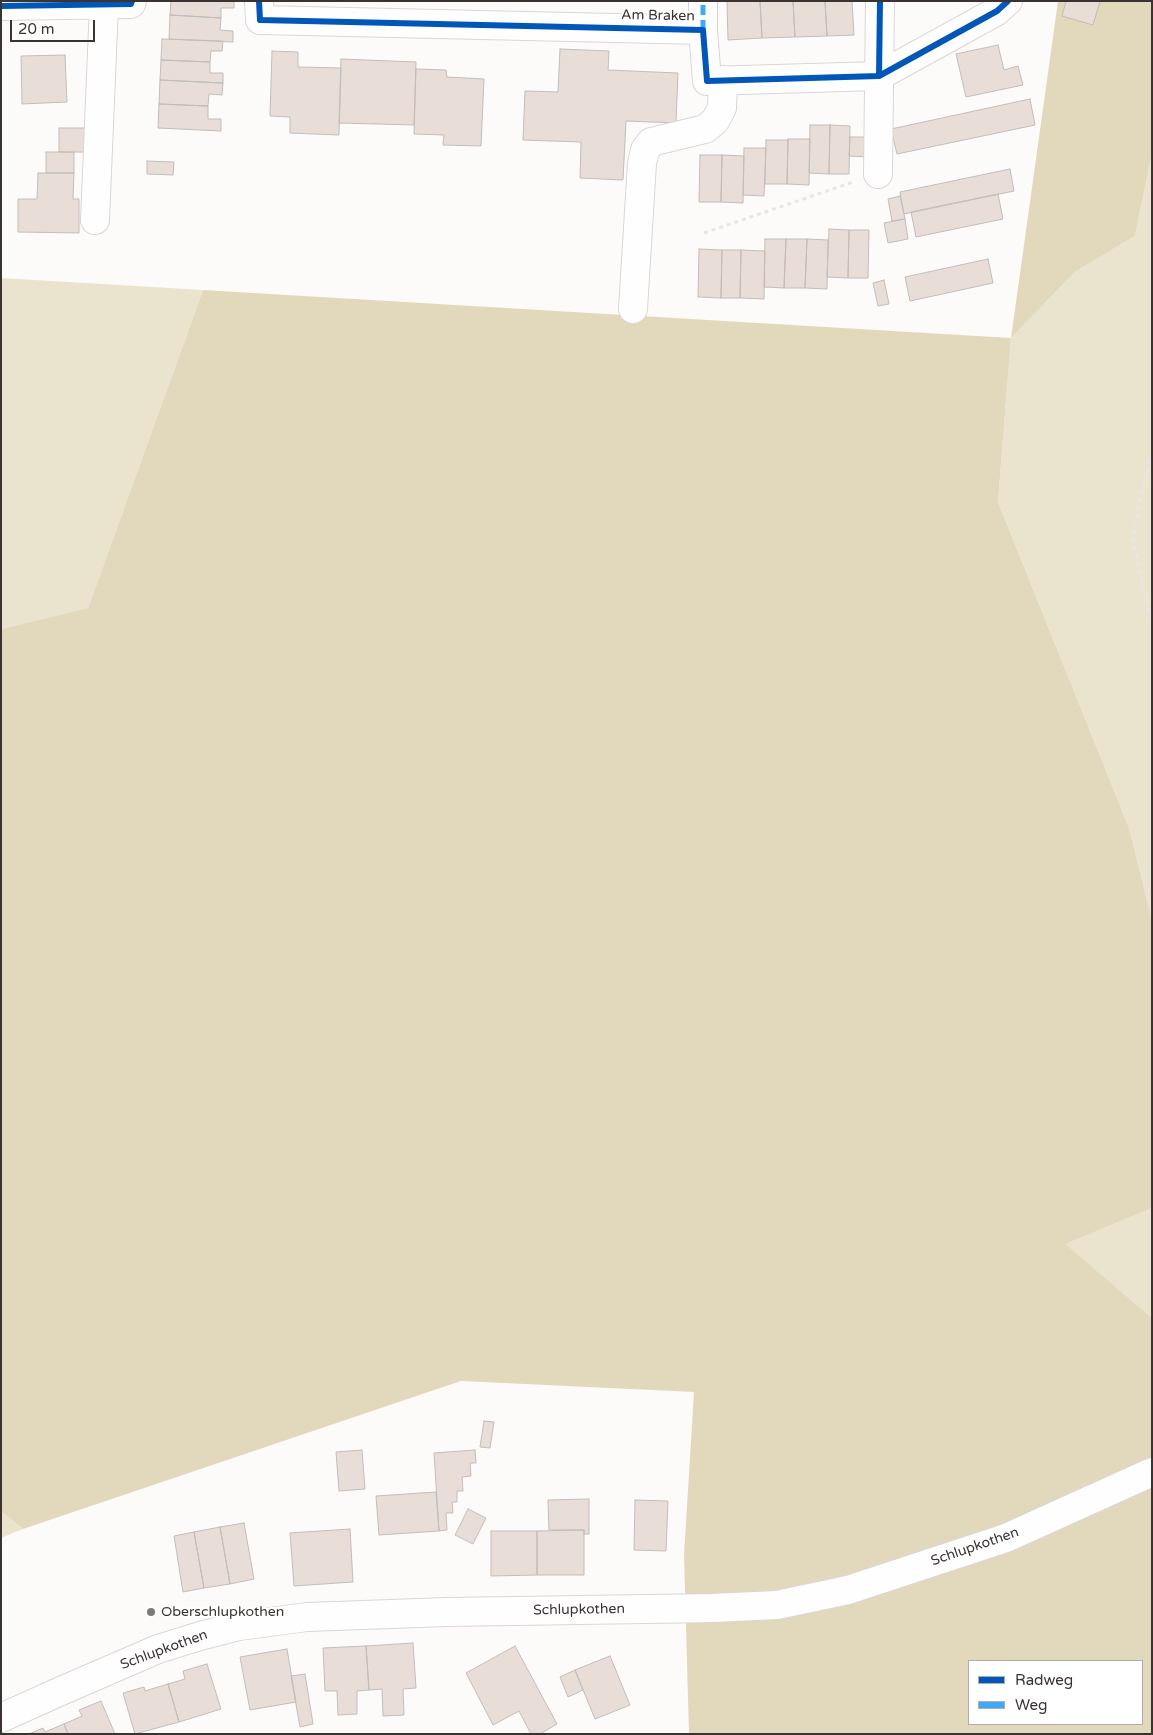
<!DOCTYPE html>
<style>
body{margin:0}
#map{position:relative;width:1153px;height:1735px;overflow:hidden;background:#fdfbfa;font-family:"Varela Round",sans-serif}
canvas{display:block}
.frame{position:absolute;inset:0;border:2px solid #3b3332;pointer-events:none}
.legend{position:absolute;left:968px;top:1660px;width:175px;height:65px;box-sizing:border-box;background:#fff;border:1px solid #b1adad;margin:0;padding:6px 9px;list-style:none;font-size:15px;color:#3b3332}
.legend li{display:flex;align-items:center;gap:10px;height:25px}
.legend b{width:25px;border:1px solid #b1adad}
.scale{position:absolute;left:10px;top:20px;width:85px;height:22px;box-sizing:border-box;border:2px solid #3b3332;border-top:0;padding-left:6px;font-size:15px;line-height:18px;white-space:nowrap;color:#3b3332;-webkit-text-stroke:4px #fff;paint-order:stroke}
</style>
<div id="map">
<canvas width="1153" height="1735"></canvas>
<div class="frame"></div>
<ul class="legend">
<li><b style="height:6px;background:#0057b8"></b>Radweg</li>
<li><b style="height:6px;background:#3fa9f5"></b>Weg</li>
</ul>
<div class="scale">20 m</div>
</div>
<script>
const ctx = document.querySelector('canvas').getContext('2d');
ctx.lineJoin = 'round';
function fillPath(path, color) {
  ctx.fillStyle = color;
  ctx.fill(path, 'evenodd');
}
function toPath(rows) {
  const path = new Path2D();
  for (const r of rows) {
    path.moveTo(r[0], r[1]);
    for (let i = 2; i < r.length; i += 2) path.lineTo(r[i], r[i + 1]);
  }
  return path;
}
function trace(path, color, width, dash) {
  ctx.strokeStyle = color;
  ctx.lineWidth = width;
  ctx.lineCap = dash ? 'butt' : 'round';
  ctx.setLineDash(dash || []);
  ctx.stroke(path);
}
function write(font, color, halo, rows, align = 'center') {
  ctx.font = font + ' "Varela Round",sans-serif';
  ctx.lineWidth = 4;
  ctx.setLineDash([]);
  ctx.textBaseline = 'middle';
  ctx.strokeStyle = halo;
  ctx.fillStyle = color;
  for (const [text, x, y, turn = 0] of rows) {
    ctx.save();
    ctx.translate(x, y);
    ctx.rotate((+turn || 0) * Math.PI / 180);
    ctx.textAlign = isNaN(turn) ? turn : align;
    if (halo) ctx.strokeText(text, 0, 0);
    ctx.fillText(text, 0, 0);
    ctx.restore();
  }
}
const green = toPath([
 [1152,153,1152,920,1129,828,998,502,1011,338,1075,272,1135,236],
 [1,278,203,290,88,608,1,629],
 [1152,1208,1152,1318,1064,1244],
 [1,1511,23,1529,1,1538]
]);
const forest = toPath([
 [1058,1,1152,1,1152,153,1135,236,1075,272,1011,338,998,502,1129,828,1152,920,1152,1208,1065,1244,1152,1318,1152,1734,689,1734,684,1555,694,1392,461,1381,23,1529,1,1511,1,629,88,608,203,290,1011,338],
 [969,1661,1142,1661,1142,1724,969,1724]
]);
const building = toPath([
 [171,1,234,1,234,8,221,8,221,18,170,15,171,1],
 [727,1,760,1,762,38,728,40,727,1],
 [760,1,793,1,795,37,762,38,760,1],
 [793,1,825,1,827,36,795,37,793,1],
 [825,1,852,1,854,35,827,36,825,1],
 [1066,1,1100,1,1093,25,1062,16,1066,1],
 [170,15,221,18,220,30,233,31,233,42,169,39,170,15],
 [162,39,223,41,222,51,211,51,210,62,161,60,162,39],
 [998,45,1004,70,1018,66,1023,85,966,97,956,54,998,45],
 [560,49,609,51,608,70,678,73,676,123,626,121,623,180,580,178,581,142,523,140,525,91,558,92,560,49],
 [272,51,298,52,298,67,341,68,339,135,290,133,290,117,270,116,272,51],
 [65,55,67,102,22,104,21,56,65,55],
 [341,59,416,62,414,125,339,123,341,59],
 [161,60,210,62,210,73,223,73,223,83,160,80,161,60],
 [416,69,446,70,447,77,484,79,481,146,443,145,444,135,414,134,416,69],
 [160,80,223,83,222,95,209,94,208,106,159,104,160,80],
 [1030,99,1035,125,897,154,891,129,1030,99],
 [159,104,208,106,208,119,221,119,221,131,158,128,159,104],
 [810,125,830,125,829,174,809,173,810,125],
 [830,125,850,126,849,174,829,174,830,125],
 [59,128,85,128,85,152,59,152,59,128],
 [850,137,872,137,871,157,849,156,850,137],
 [788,139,810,139,809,185,787,184,788,139],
 [766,140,788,140,787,184,765,184,766,140],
 [744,148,766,148,764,196,743,195,744,148],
 [46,152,74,152,74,173,46,173,46,152],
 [700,155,722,155,721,202,699,202,700,155],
 [722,155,744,156,743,203,721,202,722,155],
 [147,161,174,162,173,175,147,174,147,161],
 [1010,169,1014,191,904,214,900,192,1010,169],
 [38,173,74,173,73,199,79,199,79,233,18,232,18,199,37,199,38,173],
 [998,194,1003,219,916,237,911,212,998,194],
 [900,196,905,219,892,221,888,199,900,196],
 [905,219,908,239,888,243,884,223,905,219],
 [829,229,849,230,848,278,827,277,829,229],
 [849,230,869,230,868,278,848,278,849,230],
 [765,239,786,239,784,288,764,287,765,239],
 [786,239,807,239,805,288,784,288,786,239],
 [807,239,828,240,827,289,805,288,807,239],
 [699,249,722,250,721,298,698,297,699,249],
 [722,250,741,250,740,298,721,298,722,250],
 [741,250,765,251,764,299,740,298,741,250],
 [988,259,993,283,910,301,905,277,988,259],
 [884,280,889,304,878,306,873,283,884,280],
 [484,1421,494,1422,490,1448,480,1447,484,1421],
 [362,1450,365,1489,339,1491,336,1452,362,1450],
 [475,1450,476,1463,470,1463,471,1476,462,1477,463,1491,457,1491,457,1502,452,1502,453,1513,446,1513,447,1530,439,1531,434,1453,475,1450],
 [436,1492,439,1531,379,1535,376,1496,436,1492],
 [589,1499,589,1534,584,1534,584,1530,549,1530,548,1500,589,1499],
 [635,1500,668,1501,666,1551,634,1550,635,1500],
 [468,1509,486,1518,473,1544,455,1535,468,1509],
 [244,1523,254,1579,230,1584,220,1527,244,1523],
 [220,1527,230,1584,204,1588,194,1532,220,1527],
 [350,1529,353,1582,294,1586,290,1533,350,1529],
 [584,1530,584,1575,537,1575,537,1531,584,1530],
 [491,1531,537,1531,537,1575,491,1576,491,1531],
 [194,1532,204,1588,183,1592,174,1536,194,1532],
 [413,1643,416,1688,403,1689,404,1715,383,1716,382,1689,369,1690,366,1646,413,1643],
 [366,1646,369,1690,357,1691,357,1714,338,1715,337,1691,325,1691,323,1648,366,1646],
 [515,1646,557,1724,540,1734,531,1734,519,1711,493,1725,466,1673,515,1646],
 [287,1649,296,1702,250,1710,240,1657,287,1649],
 [610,1656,630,1705,595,1719,575,1670,610,1656],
 [207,1664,221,1709,179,1722,168,1684,185,1679,183,1671,207,1664],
 [575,1670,583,1690,568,1697,560,1677,575,1670],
 [305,1674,313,1724,300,1727,291,1676,305,1674],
 [168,1684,179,1722,135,1734,123,1693,144,1687,145,1691,168,1684],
 [101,1701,115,1734,68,1734,64,1724,82,1716,79,1710,101,1701],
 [64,1724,68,1734,29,1734,43,1728,45,1732,64,1724]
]);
const path = toPath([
 [704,233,853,182],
 [1152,452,1141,495,1133,539,1149,615,1152,620]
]);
const minor = toPath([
 [259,1,260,20,703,30,707,81,879,76,997,11,1008,1],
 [1,6,131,4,132,1],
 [703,30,703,1],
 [878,174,880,1],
 [95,220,104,5],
 [633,309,642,163,645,150,651,142,705,129,715,121,722,108,723,80]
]);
const major = toPath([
 [1,1718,61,1691,158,1649,200,1636,239,1626,307,1617,447,1612,713,1608,777,1605,848,1590,1006,1538,1152,1472]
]);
const quiet = toPath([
 [703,30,703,1]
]);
const cycleway = toPath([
 [259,1,260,20,703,30,707,81,879,76,997,11,1008,1],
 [1,6,131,4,132,1],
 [879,76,880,1]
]);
const markers = [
 [151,1612,5,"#7f7978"]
];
const streetNames = [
 ["Am Braken",658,16,1],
 ["Schlupkothen",975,1547,-19],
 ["Schlupkothen",579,1610,-1],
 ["Schlupkothen",164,1650,-20]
];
const poiNames = [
 ["Oberschlupkothen",161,1612]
];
fillPath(green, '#eae3cd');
fillPath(forest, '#e2d9bd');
fillPath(building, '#e8ded7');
trace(building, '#c0bdbb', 1);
trace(minor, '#dbd6d5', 30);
trace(major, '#dbd6d5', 30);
trace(path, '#e7e6e6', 3, [4, 4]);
trace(minor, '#fffefe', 28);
trace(major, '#fffefe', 28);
trace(quiet, '#3fa9f5', 5, [10, 5]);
trace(cycleway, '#0057b8', 6);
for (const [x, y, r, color] of markers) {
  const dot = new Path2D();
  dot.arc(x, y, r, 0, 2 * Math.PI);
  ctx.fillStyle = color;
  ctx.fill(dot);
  trace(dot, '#fff', 2);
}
write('14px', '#3b3332', '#fff', streetNames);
write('14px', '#3b3332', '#fff', poiNames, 'left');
</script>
